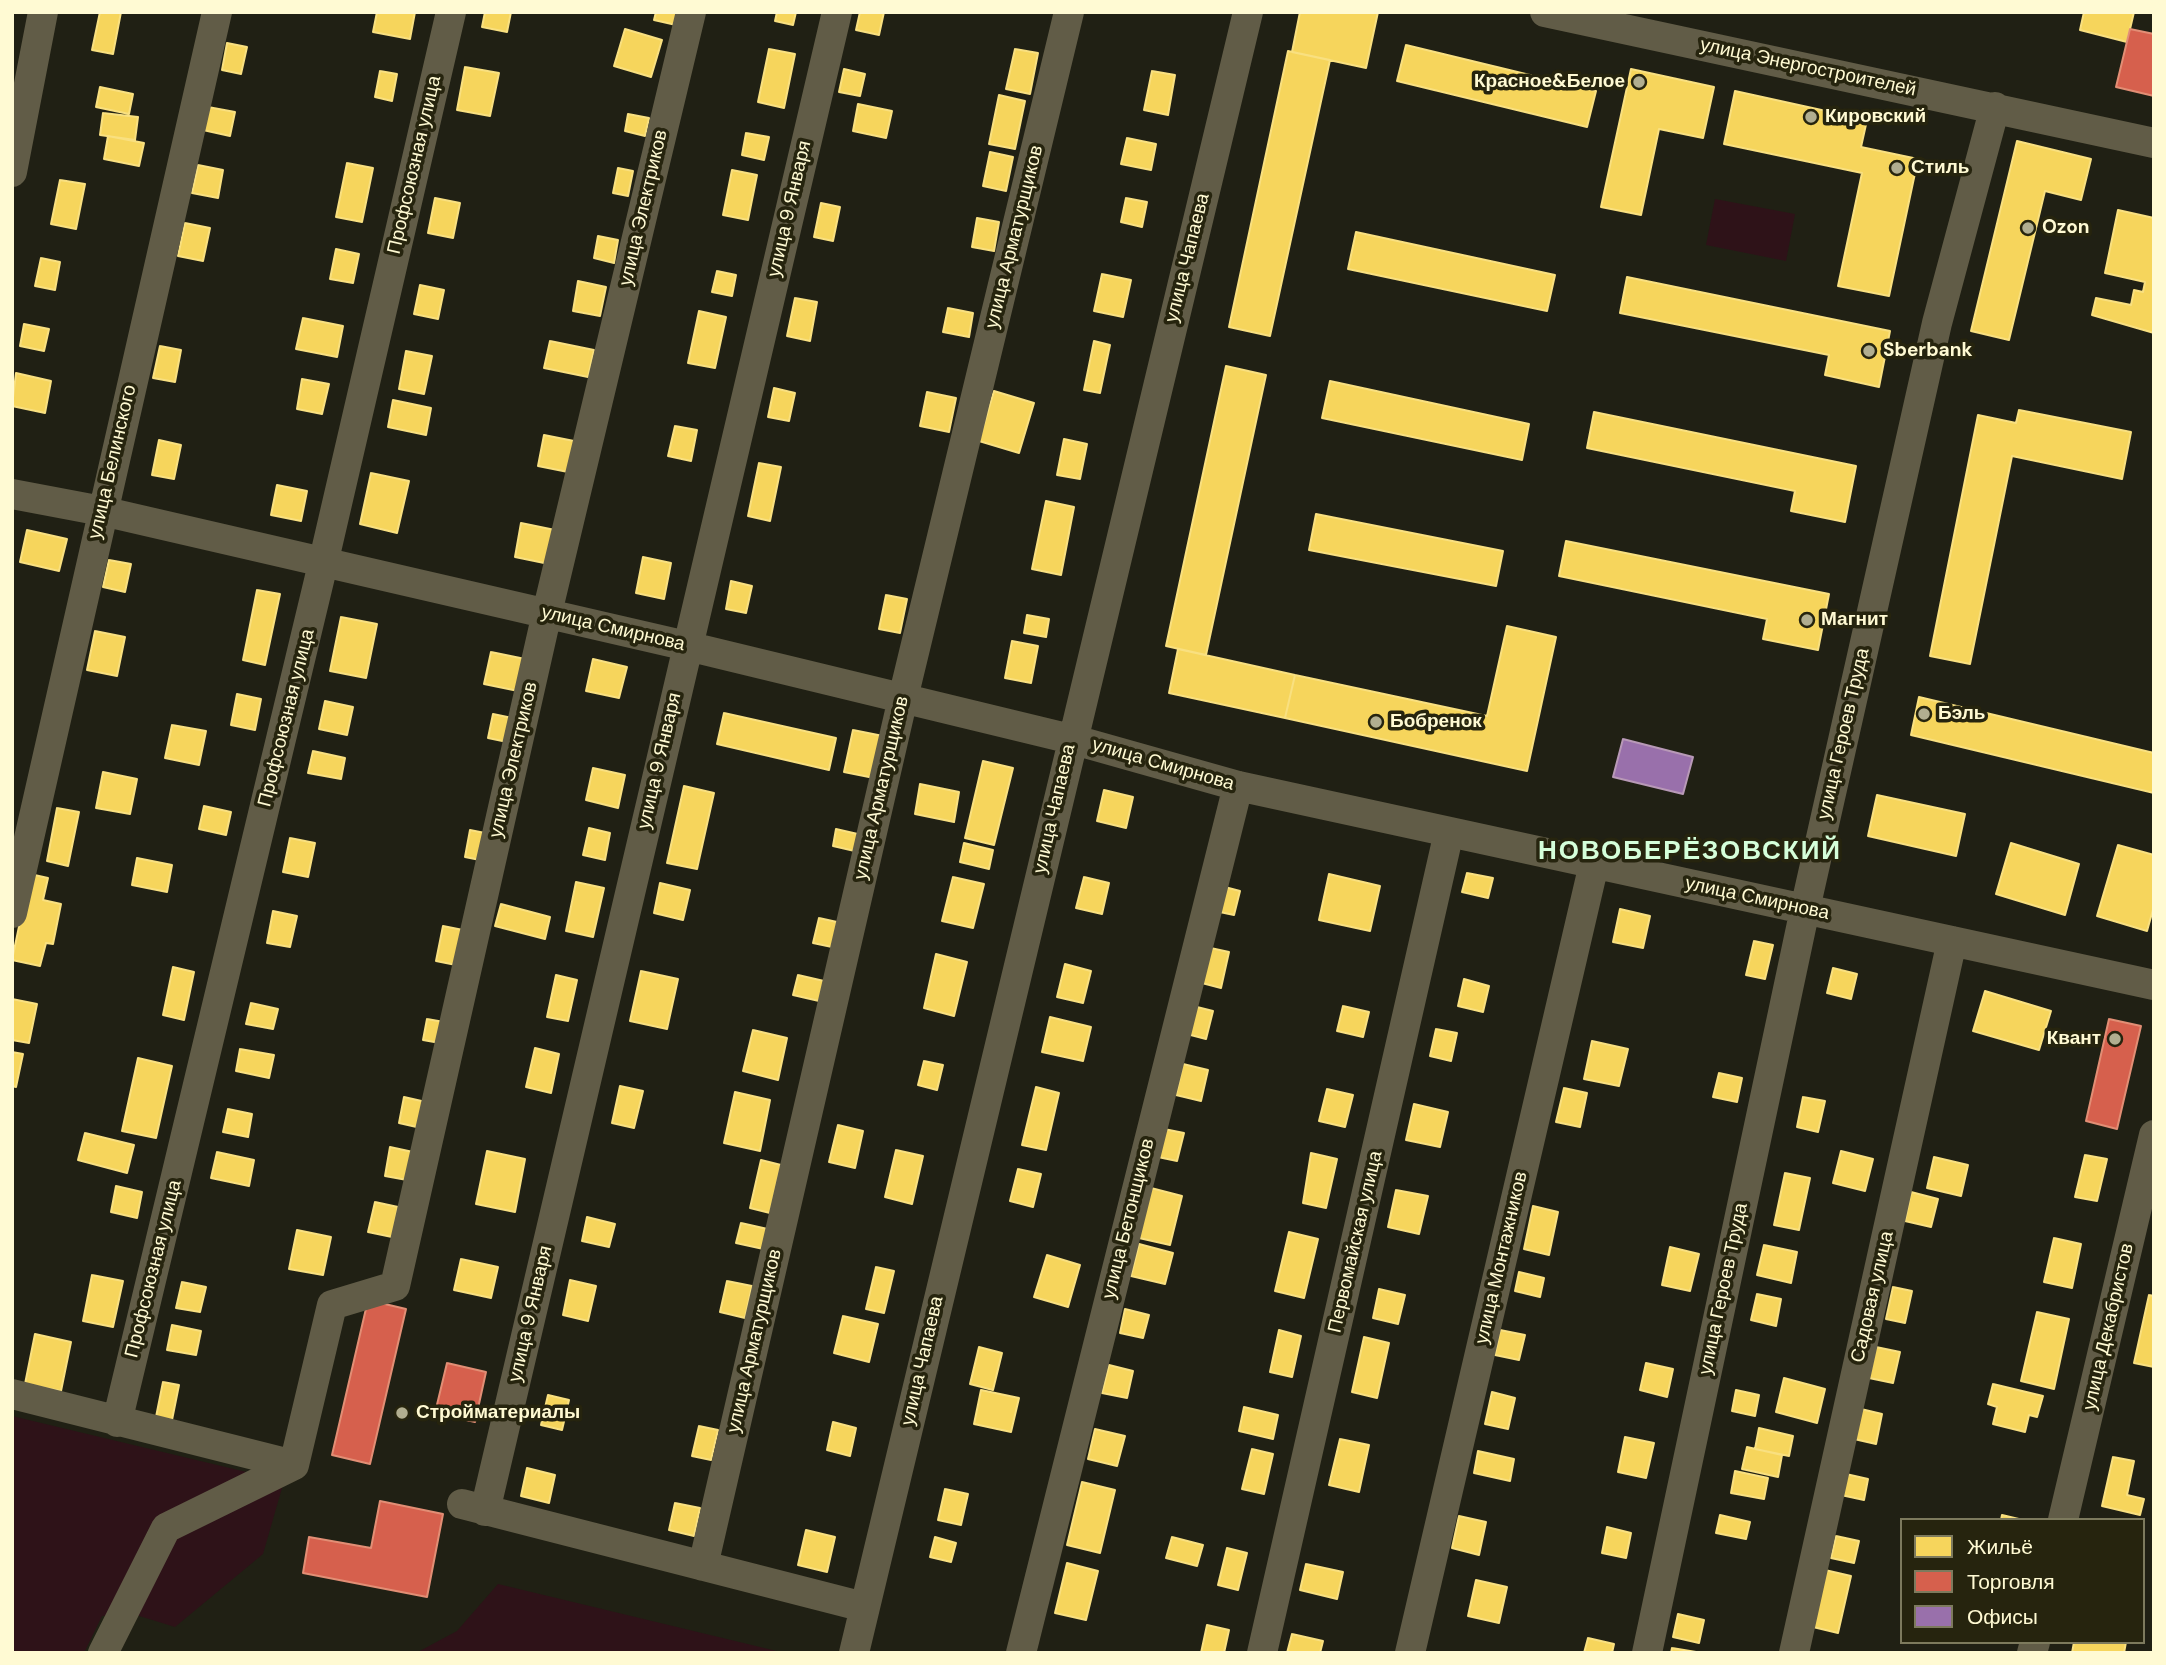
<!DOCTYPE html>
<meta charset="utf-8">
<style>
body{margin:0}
#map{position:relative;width:2166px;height:1665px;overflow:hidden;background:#202014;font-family:"DM Sans",sans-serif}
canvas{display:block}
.frame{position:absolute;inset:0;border:14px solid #fffad3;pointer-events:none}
.legend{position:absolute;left:1900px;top:1518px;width:245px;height:126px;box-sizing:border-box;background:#26240e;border:2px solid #7d7a5d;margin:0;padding:9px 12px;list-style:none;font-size:21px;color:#fffad3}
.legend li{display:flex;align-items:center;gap:14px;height:35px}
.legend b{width:35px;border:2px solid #7d7a5d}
</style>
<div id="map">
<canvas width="2166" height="1665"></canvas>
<div class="frame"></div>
<ul class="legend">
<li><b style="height:19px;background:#f6d55c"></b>Жильё</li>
<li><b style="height:19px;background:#d6604d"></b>Торговля</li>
<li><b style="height:19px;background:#9970ab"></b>Офисы</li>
</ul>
</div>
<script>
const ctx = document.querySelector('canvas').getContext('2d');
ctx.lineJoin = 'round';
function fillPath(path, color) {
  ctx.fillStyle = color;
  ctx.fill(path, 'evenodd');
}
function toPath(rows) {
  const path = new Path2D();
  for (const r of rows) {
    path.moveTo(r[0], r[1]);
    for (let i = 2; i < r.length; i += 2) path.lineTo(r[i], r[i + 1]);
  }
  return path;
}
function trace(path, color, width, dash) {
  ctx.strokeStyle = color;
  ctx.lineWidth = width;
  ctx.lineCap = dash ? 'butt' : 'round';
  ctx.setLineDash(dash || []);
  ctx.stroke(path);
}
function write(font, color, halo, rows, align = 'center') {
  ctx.font = font + ' "DM Sans",sans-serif';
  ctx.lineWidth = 7;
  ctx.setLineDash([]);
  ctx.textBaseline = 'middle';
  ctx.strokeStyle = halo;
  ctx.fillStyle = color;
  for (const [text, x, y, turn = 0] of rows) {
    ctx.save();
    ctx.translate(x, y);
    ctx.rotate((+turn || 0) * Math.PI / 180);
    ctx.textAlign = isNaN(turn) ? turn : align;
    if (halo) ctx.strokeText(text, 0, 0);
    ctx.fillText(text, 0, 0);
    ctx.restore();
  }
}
const green = toPath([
 [1715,199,1795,214,1786,261,1706,245],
 [12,1416,284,1481,263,1554,175,1627,133,1614,102,1616,84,1653,12,1653],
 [498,1584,785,1653,416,1653,457,1631]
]);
const homes = toPath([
 [100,12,121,12,113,54,92,50,100,12],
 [377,12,415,12,410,39,373,32,377,12],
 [485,12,511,12,507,32,482,27,485,12],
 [656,12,678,12,676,25,654,20,656,12],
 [777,12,796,12,793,25,775,21,777,12],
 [860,12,884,12,879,35,856,30,860,12],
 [1300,12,1378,12,1366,68,1292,52,1300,12],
 [2084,12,2134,12,2127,42,2080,30,2084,12],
 [625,29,662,40,651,77,614,66,625,29],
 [227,43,247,47,241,74,222,70,227,43],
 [1406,45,1596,91,1587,127,1397,81,1406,45],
 [769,49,795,54,784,108,758,102,769,49],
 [1015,49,1038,53,1030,94,1006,89,1015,49],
 [1288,51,1330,60,1270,336,1229,327,1288,51],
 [465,67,499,73,490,116,457,110,465,67],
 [844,69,865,74,860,96,839,92,844,69],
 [1631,69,1714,87,1703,138,1659,129,1641,215,1601,207,1631,69],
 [380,71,397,74,392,101,375,97,380,71],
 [1152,71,1175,75,1168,115,1144,110,1152,71],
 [100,87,133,94,129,114,96,107,100,87],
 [1735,91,1867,120,1861,147,1918,159,1889,296,1838,286,1862,173,1724,144,1735,91],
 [999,95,1025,101,1015,149,989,144,999,95],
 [858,104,892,111,886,138,853,131,858,104],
 [208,107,235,112,230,136,203,130,208,107],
 [103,113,138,117,135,140,100,135,103,113],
 [628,114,649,118,645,136,625,131,628,114],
 [746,133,769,137,764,160,742,155,746,133],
 [108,136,144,143,139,166,104,159,108,136],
 [1127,138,1156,144,1151,170,1121,164,1127,138],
 [2017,141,2091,159,2081,200,2045,191,2009,340,1971,331,2017,141],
 [990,152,1013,157,1006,191,983,186,990,152],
 [347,163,373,168,362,222,336,217,347,163],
 [198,165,223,170,218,198,192,193,198,165],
 [618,168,633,171,628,196,613,193,618,168],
 [732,170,757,175,748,220,723,215,732,170],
 [60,180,85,184,76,229,51,224,60,180],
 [435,198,460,203,453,238,428,233,435,198],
 [1126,198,1147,202,1142,227,1121,222,1126,198],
 [821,203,840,207,833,241,814,237,821,203],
 [2118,210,2154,218,2154,333,2092,315,2096,298,2131,305,2134,290,2143,292,2145,282,2105,273,2118,210],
 [977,218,999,222,994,251,972,247,977,218],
 [185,223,210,228,203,261,178,256,185,223],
 [1356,232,1555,275,1547,311,1348,269,1356,232],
 [598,236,618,240,614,263,594,258,598,236],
 [336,249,359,254,353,283,330,279,336,249],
 [41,258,60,262,55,290,35,286,41,258],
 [717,271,736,275,732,296,712,292,717,271],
 [1102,274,1131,280,1123,317,1094,311,1102,274],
 [1627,277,1890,331,1879,387,1825,375,1829,355,1620,313,1627,277],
 [578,281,606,287,600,316,573,311,578,281],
 [420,285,444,290,438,319,414,314,420,285],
 [795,298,817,302,810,341,787,336,795,298],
 [948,308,973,313,969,337,943,332,948,308],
 [699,311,726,317,715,368,688,363,699,311],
 [303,318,343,326,337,357,296,349,303,318],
 [24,324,49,329,44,351,20,346,24,324],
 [550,341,594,350,588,377,544,368,550,341],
 [1094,341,1110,345,1100,393,1084,390,1094,341],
 [160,346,181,350,175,382,153,378,160,346],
 [406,351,432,356,424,394,399,389,406,351],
 [1226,366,1266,375,1206,655,1166,646,1226,366],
 [16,373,51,381,45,413,12,406,16,373],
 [302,379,329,384,322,414,297,409,302,379],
 [1330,381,1529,424,1522,460,1322,418,1330,381],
 [774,388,795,393,789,421,768,417,774,388],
 [994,391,1034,403,1019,453,979,441,994,391],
 [927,392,956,398,949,432,920,426,927,392],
 [393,400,431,408,426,435,388,427,393,400],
 [2019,410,2131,432,2122,479,2012,456,1970,664,1930,656,1978,415,2016,423,2019,410],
 [1594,412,1856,466,1845,522,1791,511,1795,491,1587,448,1594,412],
 [675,426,697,430,691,461,668,456,675,426],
 [544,435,574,441,568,472,538,466,544,435],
 [1064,439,1087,444,1080,479,1057,475,1064,439],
 [159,440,181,445,174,479,152,475,159,440],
 [759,463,781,467,770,521,748,516,759,463],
 [371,473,409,481,397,533,360,524,371,473],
 [277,485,307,491,301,521,271,515,277,485],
 [1046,501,1074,507,1061,575,1032,569,1046,501],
 [1316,514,1503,551,1496,586,1309,550,1316,514],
 [521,523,555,530,549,564,515,557,521,523],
 [27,530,67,539,59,571,20,562,27,530],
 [1566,541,1829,594,1818,650,1763,639,1767,619,1559,576,1566,541],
 [643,557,671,563,664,599,636,593,643,557],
 [109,560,131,564,125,592,103,587,109,560],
 [731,581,752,586,746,613,726,609,731,581],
 [257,590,280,594,265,665,243,660,257,590],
 [886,595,907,599,900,633,879,629,886,595],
 [1027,615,1049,619,1046,637,1024,633,1027,615],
 [341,617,377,624,366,678,330,671,341,617],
 [1507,626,1556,637,1527,771,1285,718,1295,675,1487,716,1507,626],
 [95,631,125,637,117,676,87,670,95,631],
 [1012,641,1038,646,1031,683,1005,678,1012,641],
 [1178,649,1295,675,1285,718,1169,693,1178,649],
 [491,652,530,660,523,692,484,684,491,652],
 [593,659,627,667,619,698,586,691,593,659],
 [237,694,261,699,255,730,231,725,237,694],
 [1919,697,2154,753,2154,793,1911,735,1919,697],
 [325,701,353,707,347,735,319,729,325,701],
 [724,713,836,738,829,770,717,744,724,713],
 [493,714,517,719,512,743,488,738,493,714],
 [172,725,206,731,199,765,165,758,172,725],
 [853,730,883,736,874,778,844,772,853,730],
 [313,751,345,758,341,779,308,773,313,751],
 [983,761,1013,768,994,845,965,838,983,761],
 [593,768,625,775,618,808,586,800,593,768],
 [103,772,137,779,130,814,96,808,103,772],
 [920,784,959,792,954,822,915,814,920,784],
 [684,786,714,793,697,869,667,863,684,786],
 [1104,790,1133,797,1126,828,1097,821,1104,790],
 [1877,795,1965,814,1956,856,1868,836,1877,795],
 [204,806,231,812,226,835,199,829,204,806],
 [57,808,79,812,68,866,47,861,57,808],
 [589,828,610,833,605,860,583,855,589,828],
 [836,829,862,835,859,852,833,846,836,829],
 [470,830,490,834,485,861,465,857,470,830],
 [290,838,315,843,308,877,283,872,290,838],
 [964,843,993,850,989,869,960,862,964,843],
 [2011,843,2079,864,2065,915,1996,894,2011,843],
 [2118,845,2154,855,2154,906,2147,931,2097,916,2118,845],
 [137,858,172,865,167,892,132,885,137,858],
 [1467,873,1493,878,1488,898,1462,892,1467,873],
 [30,874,48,878,43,900,61,904,53,944,46,943,40,966,12,960,30,874],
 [1329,874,1380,886,1370,931,1319,920,1329,874],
 [953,877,984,884,973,928,942,921,953,877],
 [1084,877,1109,883,1102,914,1076,908,1084,877],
 [576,882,604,888,593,937,566,931,576,882],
 [660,883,690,890,683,920,654,913,660,883],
 [1221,886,1240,891,1234,915,1215,911,1221,886],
 [501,904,550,917,545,939,495,926,501,904],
 [1620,909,1650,916,1643,948,1613,942,1620,909],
 [273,911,297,916,290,947,267,943,273,911],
 [819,918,837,922,832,947,813,943,819,918],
 [443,926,468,931,461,966,436,961,443,926],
 [1754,941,1773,945,1765,979,1746,975,1754,941],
 [1206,947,1229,952,1221,988,1198,982,1206,947],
 [936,954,967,962,954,1016,924,1008,936,954],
 [1065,964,1091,971,1083,1003,1057,997,1065,964],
 [173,967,194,972,184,1020,163,1015,173,967],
 [1833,968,1857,974,1851,999,1827,993,1833,968],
 [641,971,678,979,667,1029,630,1021,641,971],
 [556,975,577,980,568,1021,547,1017,556,975],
 [798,975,824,981,819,1001,793,995,798,975],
 [1464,979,1489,986,1483,1012,1458,1006,1464,979],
 [1985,991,2051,1011,2039,1050,1973,1031,1985,991],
 [12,999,37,1004,29,1043,12,1040,12,999],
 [251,1003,278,1009,273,1029,246,1024,251,1003],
 [1189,1005,1213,1011,1206,1039,1183,1033,1189,1005],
 [1343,1006,1369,1012,1363,1037,1337,1031,1343,1006],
 [1050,1017,1091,1027,1083,1061,1042,1052,1050,1017],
 [427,1019,444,1022,440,1043,423,1040,427,1019],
 [1436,1029,1457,1033,1451,1061,1430,1056,1436,1029],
 [753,1030,787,1038,778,1080,743,1071,753,1030],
 [1592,1041,1628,1049,1619,1086,1584,1079,1592,1041],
 [535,1048,559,1054,551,1093,526,1087,535,1048],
 [240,1049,274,1055,269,1078,236,1071,240,1049],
 [12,1052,23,1054,16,1087,12,1086,12,1052],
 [138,1058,172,1066,156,1138,122,1131,138,1058],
 [924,1061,943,1065,937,1090,918,1085,924,1061],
 [1183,1064,1208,1070,1201,1101,1176,1095,1183,1064],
 [1719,1073,1742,1078,1737,1102,1713,1097,1719,1073],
 [620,1086,643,1091,634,1128,612,1123,620,1086],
 [1036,1087,1059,1093,1046,1150,1022,1145,1036,1087],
 [1564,1088,1587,1093,1580,1127,1556,1122,1564,1088],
 [1327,1089,1353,1095,1345,1127,1319,1121,1327,1089],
 [735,1092,770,1100,760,1151,724,1143,735,1092],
 [404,1097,426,1102,421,1128,399,1123,404,1097],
 [1803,1097,1825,1101,1818,1132,1797,1127,1803,1097],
 [1414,1104,1448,1112,1440,1147,1406,1140,1414,1104],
 [228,1109,252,1114,248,1137,223,1132,228,1109],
 [838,1125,863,1131,855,1168,829,1162,838,1125],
 [1164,1129,1184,1133,1177,1161,1158,1157,1164,1129],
 [85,1133,134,1145,127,1173,78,1160,85,1133],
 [390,1147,413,1152,407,1180,385,1176,390,1147],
 [896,1150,923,1156,912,1204,885,1197,896,1150],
 [487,1151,525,1159,515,1212,476,1204,487,1151],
 [1841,1151,1873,1159,1865,1191,1833,1183,1841,1151],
 [217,1152,254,1160,249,1186,211,1178,217,1152],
 [1311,1153,1337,1159,1326,1208,1303,1203,1311,1153],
 [2085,1155,2107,1159,2097,1201,2075,1197,2085,1155],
 [1934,1157,1968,1165,1961,1196,1927,1188,1934,1157],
 [761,1160,781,1165,770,1213,750,1208,761,1160],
 [1018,1169,1041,1174,1033,1207,1010,1201,1018,1169],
 [1785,1173,1810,1178,1799,1230,1774,1225,1785,1173],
 [116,1186,142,1192,137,1218,111,1212,116,1186],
 [1151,1188,1182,1196,1170,1245,1139,1238,1151,1188],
 [1396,1190,1428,1196,1419,1234,1388,1227,1396,1190],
 [1911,1192,1938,1199,1931,1227,1905,1221,1911,1192],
 [375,1202,398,1207,392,1237,368,1232,375,1202],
 [1533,1206,1558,1212,1549,1255,1524,1249,1533,1206],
 [587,1217,615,1224,609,1247,582,1241,587,1217],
 [741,1223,772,1230,768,1250,736,1243,741,1223],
 [297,1230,331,1237,323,1275,289,1269,297,1230],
 [1289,1232,1318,1239,1304,1298,1275,1291,1289,1232],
 [2054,1238,2081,1244,2072,1288,2044,1282,2054,1238],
 [1139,1244,1173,1253,1165,1284,1131,1276,1139,1244],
 [1764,1245,1797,1252,1791,1283,1757,1275,1764,1245],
 [1670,1247,1699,1254,1690,1291,1662,1285,1670,1247],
 [1047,1255,1080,1265,1068,1307,1034,1297,1047,1255],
 [461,1259,498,1267,491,1298,454,1290,461,1259],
 [876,1267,894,1271,884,1313,866,1309,876,1267],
 [1519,1272,1544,1278,1540,1297,1515,1291,1519,1272],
 [92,1275,123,1281,113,1327,83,1321,92,1275],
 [570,1280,596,1286,588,1321,563,1315,570,1280],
 [727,1281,752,1286,745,1318,720,1312,727,1281],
 [182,1282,206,1287,200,1312,176,1308,182,1282],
 [1893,1287,1912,1291,1905,1323,1886,1319,1893,1287],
 [1379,1289,1405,1295,1398,1324,1373,1318,1379,1289],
 [1757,1294,1781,1299,1776,1326,1751,1320,1757,1294],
 [2149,1295,2154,1296,2154,1367,2134,1363,2149,1295],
 [1125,1309,1149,1315,1143,1338,1120,1333,1125,1309],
 [2037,1312,2069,1319,2054,1389,2021,1381,2037,1312],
 [843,1316,878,1324,869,1362,834,1353,843,1316],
 [172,1325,201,1331,196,1355,167,1350,172,1325],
 [1279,1330,1301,1336,1292,1377,1270,1372,1279,1330],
 [1500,1330,1525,1335,1519,1360,1495,1355,1500,1330],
 [35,1334,71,1342,61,1391,25,1384,35,1334],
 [1364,1337,1389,1343,1377,1398,1352,1392,1364,1337],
 [979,1347,1002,1353,993,1390,970,1384,979,1347],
 [1876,1347,1900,1352,1893,1383,1869,1378,1876,1347],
 [1646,1363,1673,1369,1667,1397,1640,1390,1646,1363],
 [1109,1365,1133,1371,1127,1398,1102,1393,1109,1365],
 [1784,1378,1825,1389,1817,1423,1776,1412,1784,1378],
 [163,1382,179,1385,172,1420,156,1417,163,1382],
 [1993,1384,2043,1396,2037,1417,2029,1415,2025,1432,1993,1424,1997,1407,1988,1404,1993,1384],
 [981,1390,1019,1398,1011,1432,974,1424,981,1390],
 [1736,1390,1759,1395,1755,1416,1732,1411,1736,1390],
 [1492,1392,1515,1398,1508,1429,1485,1424,1492,1392],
 [548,1395,569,1400,562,1430,541,1425,548,1395],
 [1244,1407,1278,1415,1273,1439,1239,1431,1244,1407],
 [1861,1409,1882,1414,1876,1444,1854,1439,1861,1409],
 [833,1422,856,1428,850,1456,827,1450,833,1422],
 [699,1426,718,1430,711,1460,692,1456,699,1426],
 [1759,1428,1793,1436,1789,1456,1755,1449,1759,1428],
 [1095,1429,1125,1436,1117,1466,1088,1459,1095,1429],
 [1625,1437,1654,1443,1646,1478,1618,1472,1625,1437],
 [1340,1439,1369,1445,1359,1492,1329,1485,1340,1439],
 [1747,1447,1782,1455,1778,1477,1742,1469,1747,1447],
 [1252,1449,1273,1454,1264,1494,1242,1489,1252,1449],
 [1478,1451,1514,1459,1510,1481,1474,1473,1478,1451],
 [2113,1457,2134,1461,2127,1495,2144,1499,2140,1515,2102,1506,2113,1457],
 [527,1468,555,1475,549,1503,521,1496,527,1468],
 [1735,1471,1768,1478,1764,1499,1731,1493,1735,1471],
 [1846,1474,1868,1479,1864,1500,1841,1495,1846,1474],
 [1082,1482,1115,1490,1100,1553,1067,1545,1082,1482],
 [945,1489,968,1494,961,1525,938,1520,945,1489],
 [675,1503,700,1508,694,1536,669,1530,675,1503],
 [1720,1515,1750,1522,1746,1539,1716,1533,1720,1515],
 [2002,1515,2023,1520,2001,1520,2002,1515],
 [1459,1516,1486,1522,1479,1555,1452,1548,1459,1516],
 [1607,1527,1631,1533,1626,1558,1602,1553,1607,1527],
 [806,1530,835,1537,827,1572,798,1565,806,1530],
 [1836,1536,1859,1541,1854,1563,1831,1558,1836,1536],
 [935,1537,956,1543,951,1562,930,1557,935,1537],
 [1172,1537,1203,1545,1197,1566,1166,1558,1172,1537],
 [1227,1548,1247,1553,1238,1590,1218,1585,1227,1548],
 [1067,1563,1098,1571,1086,1620,1055,1613,1067,1563],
 [1306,1564,1343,1572,1337,1599,1300,1590,1306,1564],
 [1825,1570,1851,1576,1838,1633,1813,1627,1825,1570],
 [1476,1580,1507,1587,1499,1623,1468,1616,1476,1580],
 [1678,1614,1704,1620,1699,1643,1673,1637,1678,1614],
 [1207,1625,1229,1630,1224,1653,1201,1653,1207,1625],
 [1292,1634,1323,1641,1320,1653,1287,1653,1292,1634],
 [1588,1638,1614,1644,1612,1653,1584,1653,1588,1638],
 [2074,1642,2126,1642,2124,1653,2072,1653,2074,1642],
 [1672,1648,1696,1652,1695,1653,1671,1653,1672,1648]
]);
const shops = toPath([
 [2130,29,2154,34,2154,96,2116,87,2130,29],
 [2109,1019,2141,1026,2117,1129,2086,1121,2109,1019],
 [368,1300,406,1309,370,1464,332,1455,368,1300],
 [447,1363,486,1372,475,1422,435,1413,447,1363],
 [380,1501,443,1514,427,1597,303,1573,309,1537,371,1548,380,1501]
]);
const offices = toPath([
 [1623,739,1693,757,1683,794,1613,777,1623,739]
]);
const minor = toPath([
 [1545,12,2154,143],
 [12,172,43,12],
 [12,494,102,511,687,646,1071,739,1238,786,2154,985],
 [12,913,217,12],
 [12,1394,294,1465],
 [117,1422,323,564,451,12],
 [294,1465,332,1305,395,1286,547,613,691,12],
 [462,1504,864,1607],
 [485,1511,837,12],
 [2063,1520,2154,1135],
 [703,1566,903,698,1069,12],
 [103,1653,166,1528,294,1465],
 [854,1653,1248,12],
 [1021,1653,1238,786],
 [1262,1653,1449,832],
 [1410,1653,1594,864],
 [1647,1653,1805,909,1937,323,1995,107],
 [1794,1653,1952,941],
 [2032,1653,2035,1642]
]);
const markers = [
 [1639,82,7,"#b1ae90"],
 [1811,117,7,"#b1ae90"],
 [1897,168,7,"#b1ae90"],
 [2028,228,7,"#b1ae90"],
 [1869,351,7,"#b1ae90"],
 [1807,620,7,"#b1ae90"],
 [1924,714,7,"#b1ae90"],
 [1376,722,7,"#b1ae90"],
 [2115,1039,7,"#b1ae90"],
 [402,1413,7,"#b1ae90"]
];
const streetNames = [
 ["улица Энергостроителей",1808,68,12],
 ["Профсоюзная улица",415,165,-77],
 ["улица Электриков",644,208,-77],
 ["улица 9 Января",790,209,-77],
 ["улица Арматурщиков",1015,237,-76],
 ["улица Чапаева",1188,258,-76],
 ["улица Белинского",113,462,-77],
 ["улица Смирнова",613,629,13],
 ["Профсоюзная улица",287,718,-76],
 ["улица Героев Труда",1844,734,-77],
 ["улица Электриков",514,760,-77],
 ["улица 9 Января",660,761,-77],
 ["улица Смирнова",1163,765,16],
 ["улица Арматурщиков",882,788,-77],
 ["улица Чапаева",1055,809,-77],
 ["улица Смирнова",1757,899,12],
 ["улица Бетонщиков",1129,1219,-76],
 ["Первомайская улица",1356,1242,-77],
 ["улица Монтажников",1502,1258,-77],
 ["Профсоюзная улица",154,1269,-76],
 ["улица Героев Труда",1724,1289,-78],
 ["Садовая улица",1873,1297,-77],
 ["улица 9 Января",531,1314,-77],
 ["улица Декабристов",2109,1327,-77],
 ["улица Арматурщиков",755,1341,-77],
 ["улица Чапаева",923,1361,-77]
];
const poiNames = [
 ["Красное&Белое",1625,82,"right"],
 ["Кировский",1825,117],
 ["Стиль",1911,168],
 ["Ozon",2042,228],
 ["Sberbank",1883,351],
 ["Магнит",1821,620],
 ["Бэль",1938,714],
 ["Бобренок",1390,722],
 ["Квант",2101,1039,"right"],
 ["Стройматериалы",416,1413]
];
const districtNames = [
 ["НОВОБЕРЁЗОВСКИЙ",1690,852]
];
fillPath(green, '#2e1218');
fillPath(homes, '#f6d55c');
trace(homes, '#f9e080', 2);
fillPath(shops, '#d6604d');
trace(shops, '#e28e75', 2);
fillPath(offices, '#9970ab');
trace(offices, '#b899b7', 2);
trace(minor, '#615c47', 30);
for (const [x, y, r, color] of markers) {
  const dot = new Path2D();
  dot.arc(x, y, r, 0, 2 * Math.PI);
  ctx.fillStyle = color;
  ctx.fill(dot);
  trace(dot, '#26240e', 2.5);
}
write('19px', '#fffad3', '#26240e', streetNames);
write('bold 19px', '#fffad3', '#26240e', poiNames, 'left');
ctx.letterSpacing = '2px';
write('bold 26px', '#d5ffda', '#26240e', districtNames);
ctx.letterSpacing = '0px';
</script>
